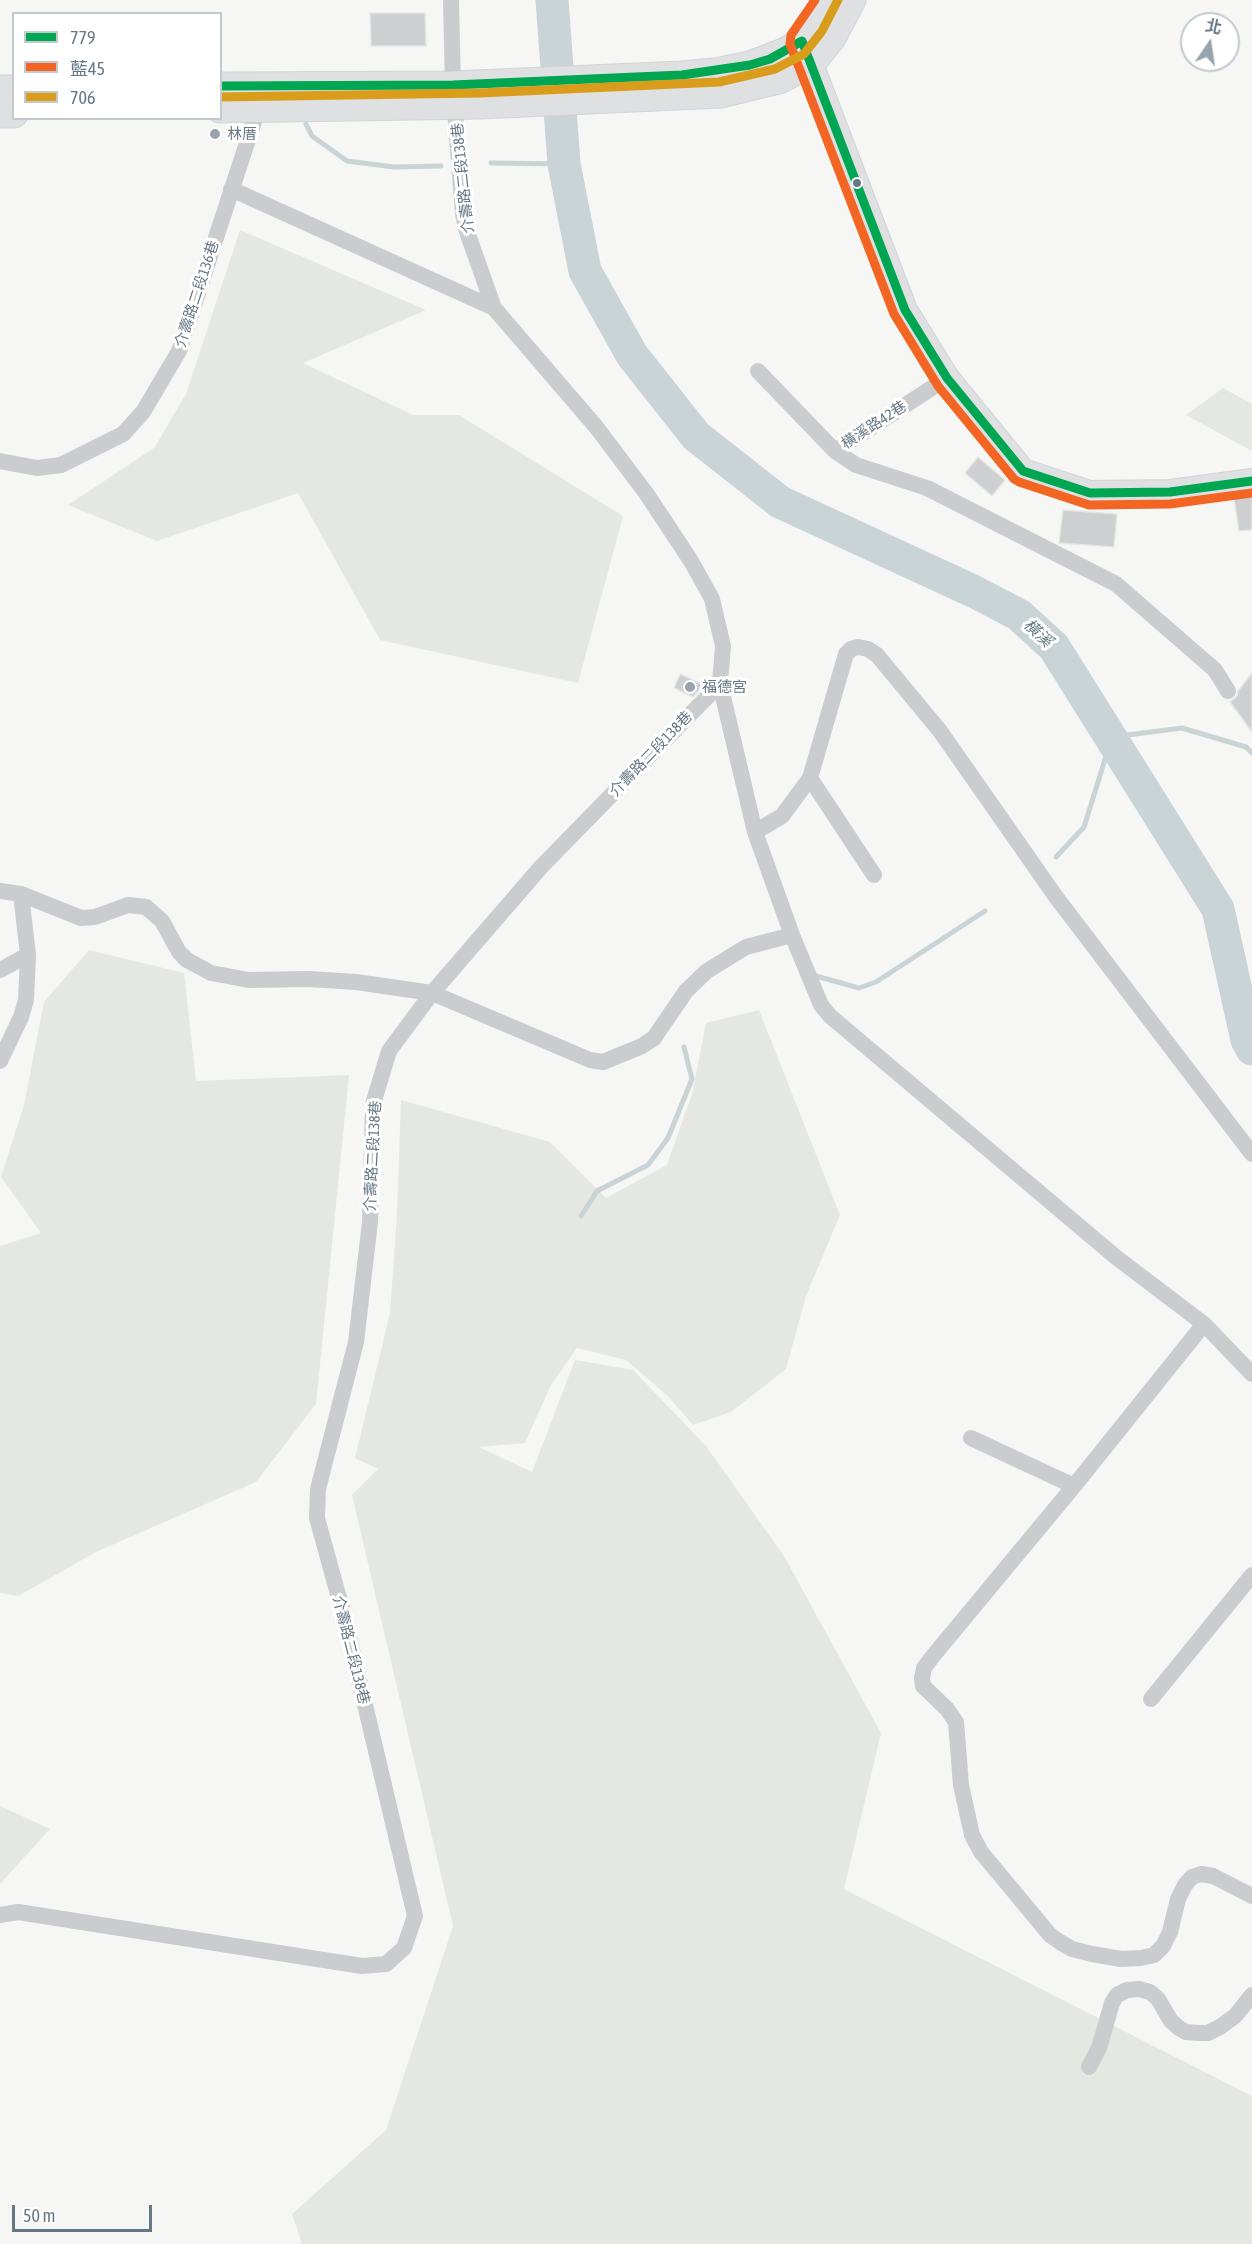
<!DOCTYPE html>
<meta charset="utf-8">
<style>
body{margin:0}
#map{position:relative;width:1252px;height:2244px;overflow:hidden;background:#f6f6f5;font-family:"Asap Condensed","Noto Sans TC",sans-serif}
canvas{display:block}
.legend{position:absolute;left:12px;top:12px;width:210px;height:108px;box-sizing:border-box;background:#fff;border:2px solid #c2c9cf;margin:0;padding:8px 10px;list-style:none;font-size:18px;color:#667886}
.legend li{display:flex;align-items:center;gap:12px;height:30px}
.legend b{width:30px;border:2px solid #c2c9cf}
.north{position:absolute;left:1180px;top:12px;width:60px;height:60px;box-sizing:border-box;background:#fff;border:2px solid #c2c9cf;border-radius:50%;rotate:13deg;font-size:16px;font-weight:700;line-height:24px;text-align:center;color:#667886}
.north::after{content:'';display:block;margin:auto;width:21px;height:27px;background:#98a4ad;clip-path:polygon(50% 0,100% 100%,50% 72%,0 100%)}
.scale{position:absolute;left:12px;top:2205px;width:140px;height:27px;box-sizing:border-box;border:3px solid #667886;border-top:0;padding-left:8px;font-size:18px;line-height:21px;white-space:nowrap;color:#667886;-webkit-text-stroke:4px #fff;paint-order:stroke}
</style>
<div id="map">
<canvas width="1252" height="2244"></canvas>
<ul class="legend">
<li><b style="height:8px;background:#00a651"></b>779</li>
<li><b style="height:8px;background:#f26522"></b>藍45</li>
<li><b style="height:8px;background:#da9d1b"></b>706</li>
</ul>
<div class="north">北</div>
<div class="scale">50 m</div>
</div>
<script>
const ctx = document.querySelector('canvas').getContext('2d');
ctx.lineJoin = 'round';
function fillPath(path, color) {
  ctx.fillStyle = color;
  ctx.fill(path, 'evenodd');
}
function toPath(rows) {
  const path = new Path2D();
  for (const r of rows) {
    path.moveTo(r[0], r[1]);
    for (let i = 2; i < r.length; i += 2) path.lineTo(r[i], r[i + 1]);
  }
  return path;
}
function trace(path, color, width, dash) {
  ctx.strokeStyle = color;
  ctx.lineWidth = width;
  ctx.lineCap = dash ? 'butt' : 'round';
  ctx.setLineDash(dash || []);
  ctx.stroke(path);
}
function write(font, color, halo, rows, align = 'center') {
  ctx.font = font + ' "Asap Condensed","Noto Sans TC",sans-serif';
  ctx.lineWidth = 6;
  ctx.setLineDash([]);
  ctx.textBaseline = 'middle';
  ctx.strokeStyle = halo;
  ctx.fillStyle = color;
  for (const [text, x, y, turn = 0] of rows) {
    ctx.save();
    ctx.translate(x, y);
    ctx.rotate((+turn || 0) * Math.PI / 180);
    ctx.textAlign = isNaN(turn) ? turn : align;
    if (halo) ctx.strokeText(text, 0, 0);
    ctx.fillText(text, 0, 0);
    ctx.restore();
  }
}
const green = toPath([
 [240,230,426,310,303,363,413,415,459,415,623,516,578,683,380,640,298,493,157,541,68,505,154,448,186,394],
 [1223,388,1252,404,1252,451,1186,415],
 [89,950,184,973,196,1081,349,1075,316,1404,256,1482,96,1552,18,1596,0,1593,0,1246,41,1233,1,1177,24,1105,44,1002],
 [759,1010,840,1215,806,1296,786,1369,731,1412,693,1425,668,1396,626,1360,577,1348,551,1385,525,1443,479,1447,532,1472,575,1360,633,1370,706,1446,784,1556,881,1733,844,1889,1252,2096,1252,2244,302,2244,292,2214,386,2130,453,1926,352,1495,378,1469,355,1458,390,1313,397,1214,401,1100,550,1142,606,1198,667,1165,692,1094,706,1023],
 [0,1806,50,1829,0,1884]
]);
const stream = toPath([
 [306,124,312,136,347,161,394,167,441,166],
 [491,163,564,164],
 [1056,857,1084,827,1112,737,1182,728,1246,747,1252,753],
 [816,976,859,988,876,982,985,911],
 [581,1216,597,1191,648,1165,668,1138,692,1079,684,1047]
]);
const river = toPath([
 [552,0,564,164,585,271,632,355,696,436,780,502,975,592,1019,615,1054,647,1218,909,1247,1040,1252,1049]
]);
const building = toPath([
 [370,13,425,13,426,46,371,46,370,13],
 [978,457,1005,480,992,496,965,473,978,457],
 [1252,495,1252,530,1239,531,1234,498,1252,495],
 [1063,510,1117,514,1114,547,1059,543,1063,510],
 [1252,673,1252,732,1230,702,1237,696,1238,691,1252,673],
 [680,674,704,685,693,697,674,688,680,674]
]);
const minor = toPath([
 [451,0,453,85,463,214,467,232,494,308,597,428,646,493,691,561,712,599,723,646,720,684,755,832,792,935,821,1005,830,1016,1117,1258,1204,1324,1252,1374],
 [231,189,494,308],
 [758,371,835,451,947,378],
 [835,451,856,465,927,488,1116,584,1215,670,1228,691],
 [0,461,37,468,61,465,123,434,143,412,179,351,260,103],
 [810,778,874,875],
 [755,832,782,816,810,778,846,654,851,649,858,647,868,649,877,655,940,731,1056,897,1252,1154],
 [0,891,21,894,81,918,95,917,128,905,146,907,162,921,179,952,187,960,211,973,249,980,309,979,356,982,432,993,590,1060,603,1062,642,1046,654,1038,686,991,707,971,746,947,792,935],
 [0,970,28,955],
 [0,1061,21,1017,26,1000,28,955,21,894],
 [1204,1324,1074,1486,933,1656,924,1668,922,1678,923,1686,947,1709,956,1722,961,1785,972,1835,981,1852,1050,1935,1060,1942,1072,1949,1092,1954,1121,1959,1141,1958,1154,1955,1163,1946,1170,1932,1178,1899,1185,1885,1192,1877,1201,1874,1213,1876,1252,1896],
 [971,1438,1074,1486],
 [1151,1699,1252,1575],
 [0,1915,18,1912,362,1966,386,1964,404,1948,415,1916,344,1616,317,1518,318,1489,356,1342,370,1222,373,1104,389,1051,432,993,541,867,720,684],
 [1089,2067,1099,2048,1112,2003,1117,1995,1127,1990,1139,1989,1150,1992,1158,1999,1171,2021,1179,2028,1186,2032,1198,2033,1208,2033,1220,2027,1235,2016,1252,1995]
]);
const secondary = toPath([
 [804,46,905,310,947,378,1023,471,1090,493,1170,492,1252,481]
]);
const primary = toPath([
 [220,86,453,85,682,75,715,72,750,65,786,51,802,41,829,0],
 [0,89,14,89],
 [220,109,480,105,721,94,779,80,812,63,832,38,852,0],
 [0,114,14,114]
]);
const bus1 = toPath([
 [220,86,453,85,682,75,750,65,770,59,802,41,905,310,947,378,1023,471,1090,493,1170,492,1252,481]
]);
const bus2 = toPath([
 [815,0,791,35,790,44,894,314,938,386,1014,479,1019,482,1089,505,1170,504,1252,493]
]);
const bus3 = toPath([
 [220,97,480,93,719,82,775,69,804,54,822,31,838,0]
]);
const markers = [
 [215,134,6,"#98a4ad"],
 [857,183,5,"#667886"],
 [690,687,6,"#98a4ad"]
];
const poiNames = [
 ["林厝",227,134],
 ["福德宮",702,687]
];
const streetNames = [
 ["介壽路二段138巷",463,178,-96],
 ["介壽路二段136巷",197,294,-72],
 ["橫溪路42巷",874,425,-33],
 ["介壽路二段138巷",651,754,-46],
 ["介壽路二段138巷",373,1156,-87],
 ["介壽路二段138巷",351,1650,76]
];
const waterNames = [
 ["橫溪",1038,633,43]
];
fillPath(green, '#e5e8e2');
trace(stream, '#cad3d6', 5);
trace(river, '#cad3d6', 33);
fillPath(building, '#cdcfd0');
trace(building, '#e6e6e5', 1.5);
trace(secondary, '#d3d4d5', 26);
trace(primary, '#d3d4d5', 29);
trace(minor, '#cbcccd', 16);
trace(secondary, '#dfe0e1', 24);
trace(primary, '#dfe0e1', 27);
trace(bus1, '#00a651', 9);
trace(bus2, '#f26522', 9);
trace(bus3, '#da9d1b', 9);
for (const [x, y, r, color] of markers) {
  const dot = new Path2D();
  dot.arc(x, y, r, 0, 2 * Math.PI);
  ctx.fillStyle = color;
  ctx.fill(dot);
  trace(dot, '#fff', 2);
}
write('15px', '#667886', '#fff', poiNames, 'left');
write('15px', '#667886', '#fff', streetNames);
write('italic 16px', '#627a82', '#fff', waterNames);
</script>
